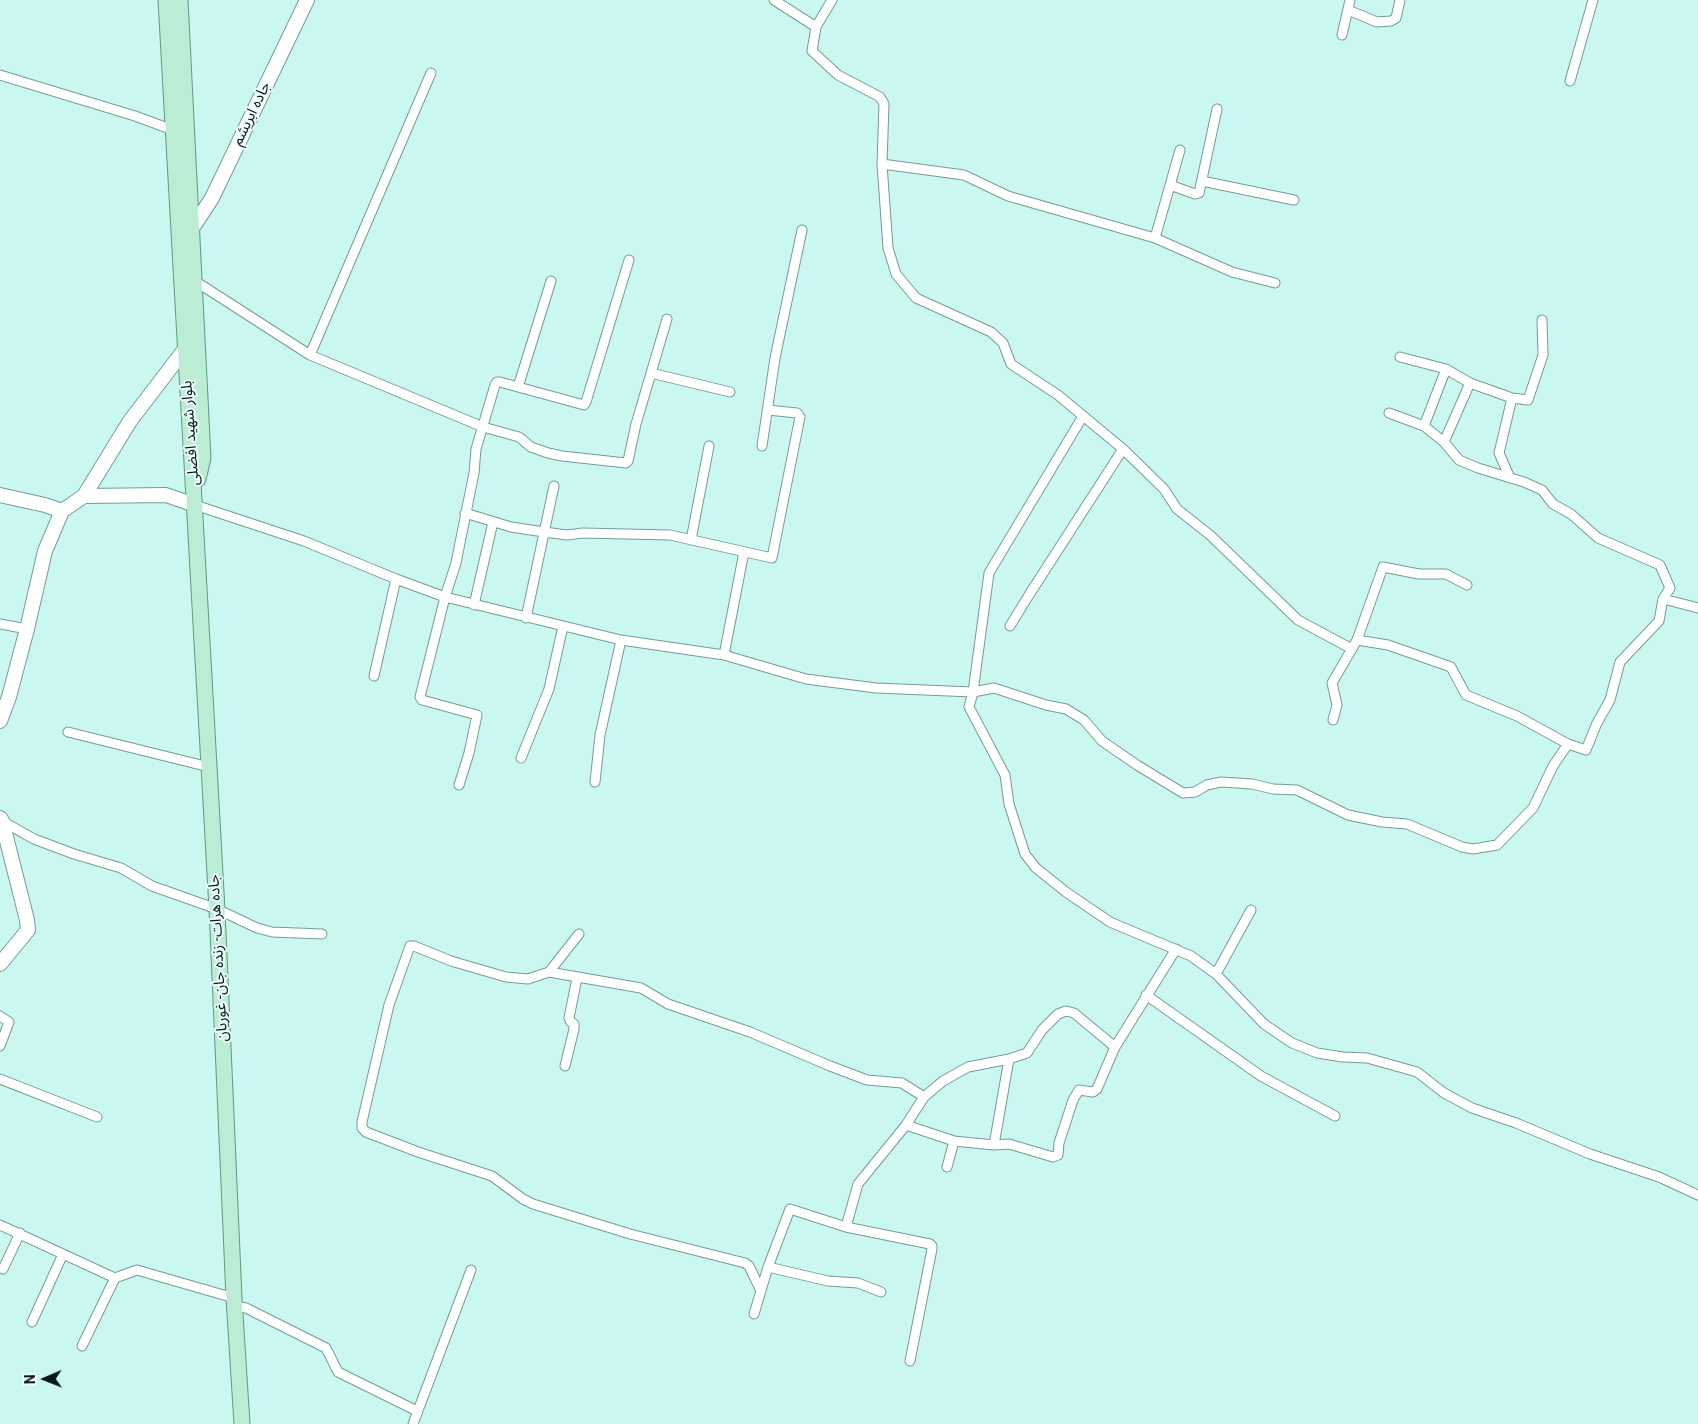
<!DOCTYPE html>
<meta charset="utf-8">
<style>
body{margin:0}
#map{position:relative;width:1698px;height:1424px;overflow:hidden;background:#caf8f1;font-family:Roboto,sans-serif}
canvas{display:block}
.north{position:absolute;left:20px;top:1354px;width:50px;height:50px;-webkit-text-stroke:4px #edfffc;paint-order:stroke;rotate:269deg;font-size:14px;font-weight:700;line-height:20px;text-align:center;color:#081917}
.north::after{content:'';display:block;margin:auto;width:18px;height:22px;background:#081917;clip-path:polygon(50% 0,100% 100%,50% 72%,0 100%)}
</style>
<div id="map">
<canvas width="1698" height="1424"></canvas>
<div class="north">N</div>
</div>
<script>
const ctx = document.querySelector('canvas').getContext('2d');
ctx.lineJoin = 'round';
function toPath(rows) {
  const path = new Path2D();
  for (const r of rows) {
    path.moveTo(r[0], r[1]);
    for (let i = 2; i < r.length; i += 2) path.lineTo(r[i], r[i + 1]);
  }
  return path;
}
function trace(path, color, width, dash) {
  ctx.strokeStyle = color;
  ctx.lineWidth = width;
  ctx.lineCap = dash ? 'butt' : 'round';
  ctx.setLineDash(dash || []);
  ctx.stroke(path);
}
function write(font, color, halo, rows, align = 'center') {
  ctx.font = font + ' Roboto,"Noto Sans Arabic",sans-serif';
  ctx.lineWidth = 4;
  ctx.setLineDash([]);
  ctx.textBaseline = 'middle';
  ctx.strokeStyle = halo;
  ctx.fillStyle = color;
  for (const [text, x, y, turn = 0] of rows) {
    ctx.save();
    ctx.translate(x, y);
    ctx.rotate((+turn || 0) * Math.PI / 180);
    ctx.textAlign = isNaN(turn) ? turn : align;
    if (halo) ctx.strokeText(text, 0, 0);
    ctx.fillText(text, 0, 0);
    ctx.restore();
  }
}
const street = toPath([
 [774,0,816,27],
 [832,0,816,27,812,51,838,75,880,97,884,104,882,164,888,248,896,274,916,298,991,332,1003,343,1011,364,1058,395,1123,449,1164,489,1177,509,1210,535,1298,620,1352,649],
 [1348,10,1377,22,1391,21,1396,18,1400,0],
 [1342,35,1350,0],
 [0,75,135,116,173,130],
 [1570,81,1593,0],
 [882,164,964,175,1008,196,1155,238,1232,272,1275,283],
 [1202,181,1294,200],
 [1170,185,1195,194,1199,193,1217,109],
 [1155,238,1180,150],
 [195,281,310,355,483,427,519,437,531,447,548,453,562,456,626,463,628,461,636,424,667,319],
 [310,355,431,73],
 [1400,357,1446,369,1470,383,1512,398],
 [651,373,730,392],
 [518,387,551,281],
 [1083,416,989,573,973,692,969,707,1005,775,1009,804,1025,854,1036,868,1066,892,1110,922,1191,956,1216,974,1264,1024,1292,1043,1317,1053,1343,1057,1367,1058,1417,1072,1444,1093,1472,1108,1516,1123,1590,1154,1659,1177,1698,1195],
 [1424,426,1446,369],
 [1444,442,1470,383],
 [762,446,775,358,802,230],
 [1510,478,1499,453,1512,398,1528,400,1543,355,1542,320],
 [195,505,304,541,396,579,445,597,621,640,724,655,806,679,876,688,973,692,994,688,1046,705,1066,709,1084,720,1102,741,1137,765,1183,793,1195,792,1207,785,1221,782,1252,784,1273,789,1297,790,1348,815,1382,822,1407,824,1462,847,1473,849,1497,845,1533,808,1553,766,1568,744,1586,750,1597,723,1610,700,1620,662,1659,621,1663,599,1670,588,1660,565,1598,538,1571,514,1553,504,1542,490,1524,482,1478,468,1459,460,1444,442,1424,426,1389,413],
 [465,513,511,527,544,532,567,535,583,533,670,535,772,558,800,417,797,413,768,410],
 [691,540,709,446],
 [1663,599,1698,608],
 [474,605,493,522],
 [526,618,554,486],
 [0,624,27,629],
 [1010,626,1029,595,1123,449],
 [1357,640,1388,645,1451,667,1466,695,1517,716,1568,744],
 [724,655,744,552],
 [374,676,396,579],
 [1333,720,1337,705,1332,683,1357,640,1383,567,1419,574,1446,574,1467,585],
 [68,732,209,767],
 [521,758,549,689,563,626],
 [595,782,600,735,621,640],
 [459,785,469,753,477,715,422,700,420,697,445,597,456,563,474,473,476,449,495,385,497,382,500,382,584,405,586,402,629,260],
 [2,821,34,839,74,854,121,868,152,886,217,909,257,928,272,932,322,934],
 [579,934,549,972,528,979,506,977,451,961,414,946,410,946,389,1005,362,1122,362,1128,366,1132,418,1152,492,1176,523,1199,533,1204,630,1234,745,1263,749,1266,761,1291],
 [549,972,641,988,668,1004,750,1032,830,1066,867,1080,902,1083,924,1097],
 [1216,974,1251,910],
 [1146,995,1261,1076,1335,1116],
 [0,1016,9,1022,0,1046],
 [565,1066,574,1029,574,1024,571,1022,569,1018,577,978],
 [0,1079,97,1117],
 [906,1125,954,1141],
 [994,1145,1009,1059],
 [947,1167,954,1141,994,1145,1009,1144,1053,1157,1058,1155,1059,1143,1073,1100,1079,1090,1093,1092,1097,1089,1115,1047,1176,949],
 [0,1225,115,1278,137,1270,234,1298],
 [846,1227,858,1184,906,1125,924,1097,943,1081,968,1067,1009,1059,1027,1053,1042,1030,1058,1014,1066,1011,1074,1013,1115,1047],
 [768,1267,828,1281,858,1283,881,1292],
 [3,1269,20,1233],
 [235,1306,246,1308,326,1348,338,1372,417,1411],
 [754,1314,768,1267,790,1209,846,1227,930,1244,932,1246,932,1249,910,1361],
 [32,1322,63,1254],
 [82,1346,115,1278],
 [413,1424,471,1270]
]);
const secondary = toPath([
 [193,227,212,198,307,0],
 [0,495,45,505,62,511,84,496,166,495,195,505],
 [84,496,130,421,185,349],
 [0,721,9,697,27,629,45,551,62,511],
 [0,818,2,821,27,920,28,930,0,964]
]);
const primary = toPath([
 [166,0,217,909,234,1298,242,1424],
 [180,0,203,458,198,479]
]);
const streetNames = [
 ["جاده ابریشم",252,114,-64],
 ["بلوار شهید افضلی",191,433,-94],
 ["جاده هرات- زنده جان- غوریان",219,958,-93]
];
trace(street, '#729d97', 11);
trace(secondary, '#729d97', 16);
trace(primary, '#5e9b7e', 17);
trace(street, '#fff', 9);
trace(secondary, '#fff', 14);
trace(primary, '#baedd3', 15);
write('15px', '#081917', '#edfffc', streetNames);
</script>
